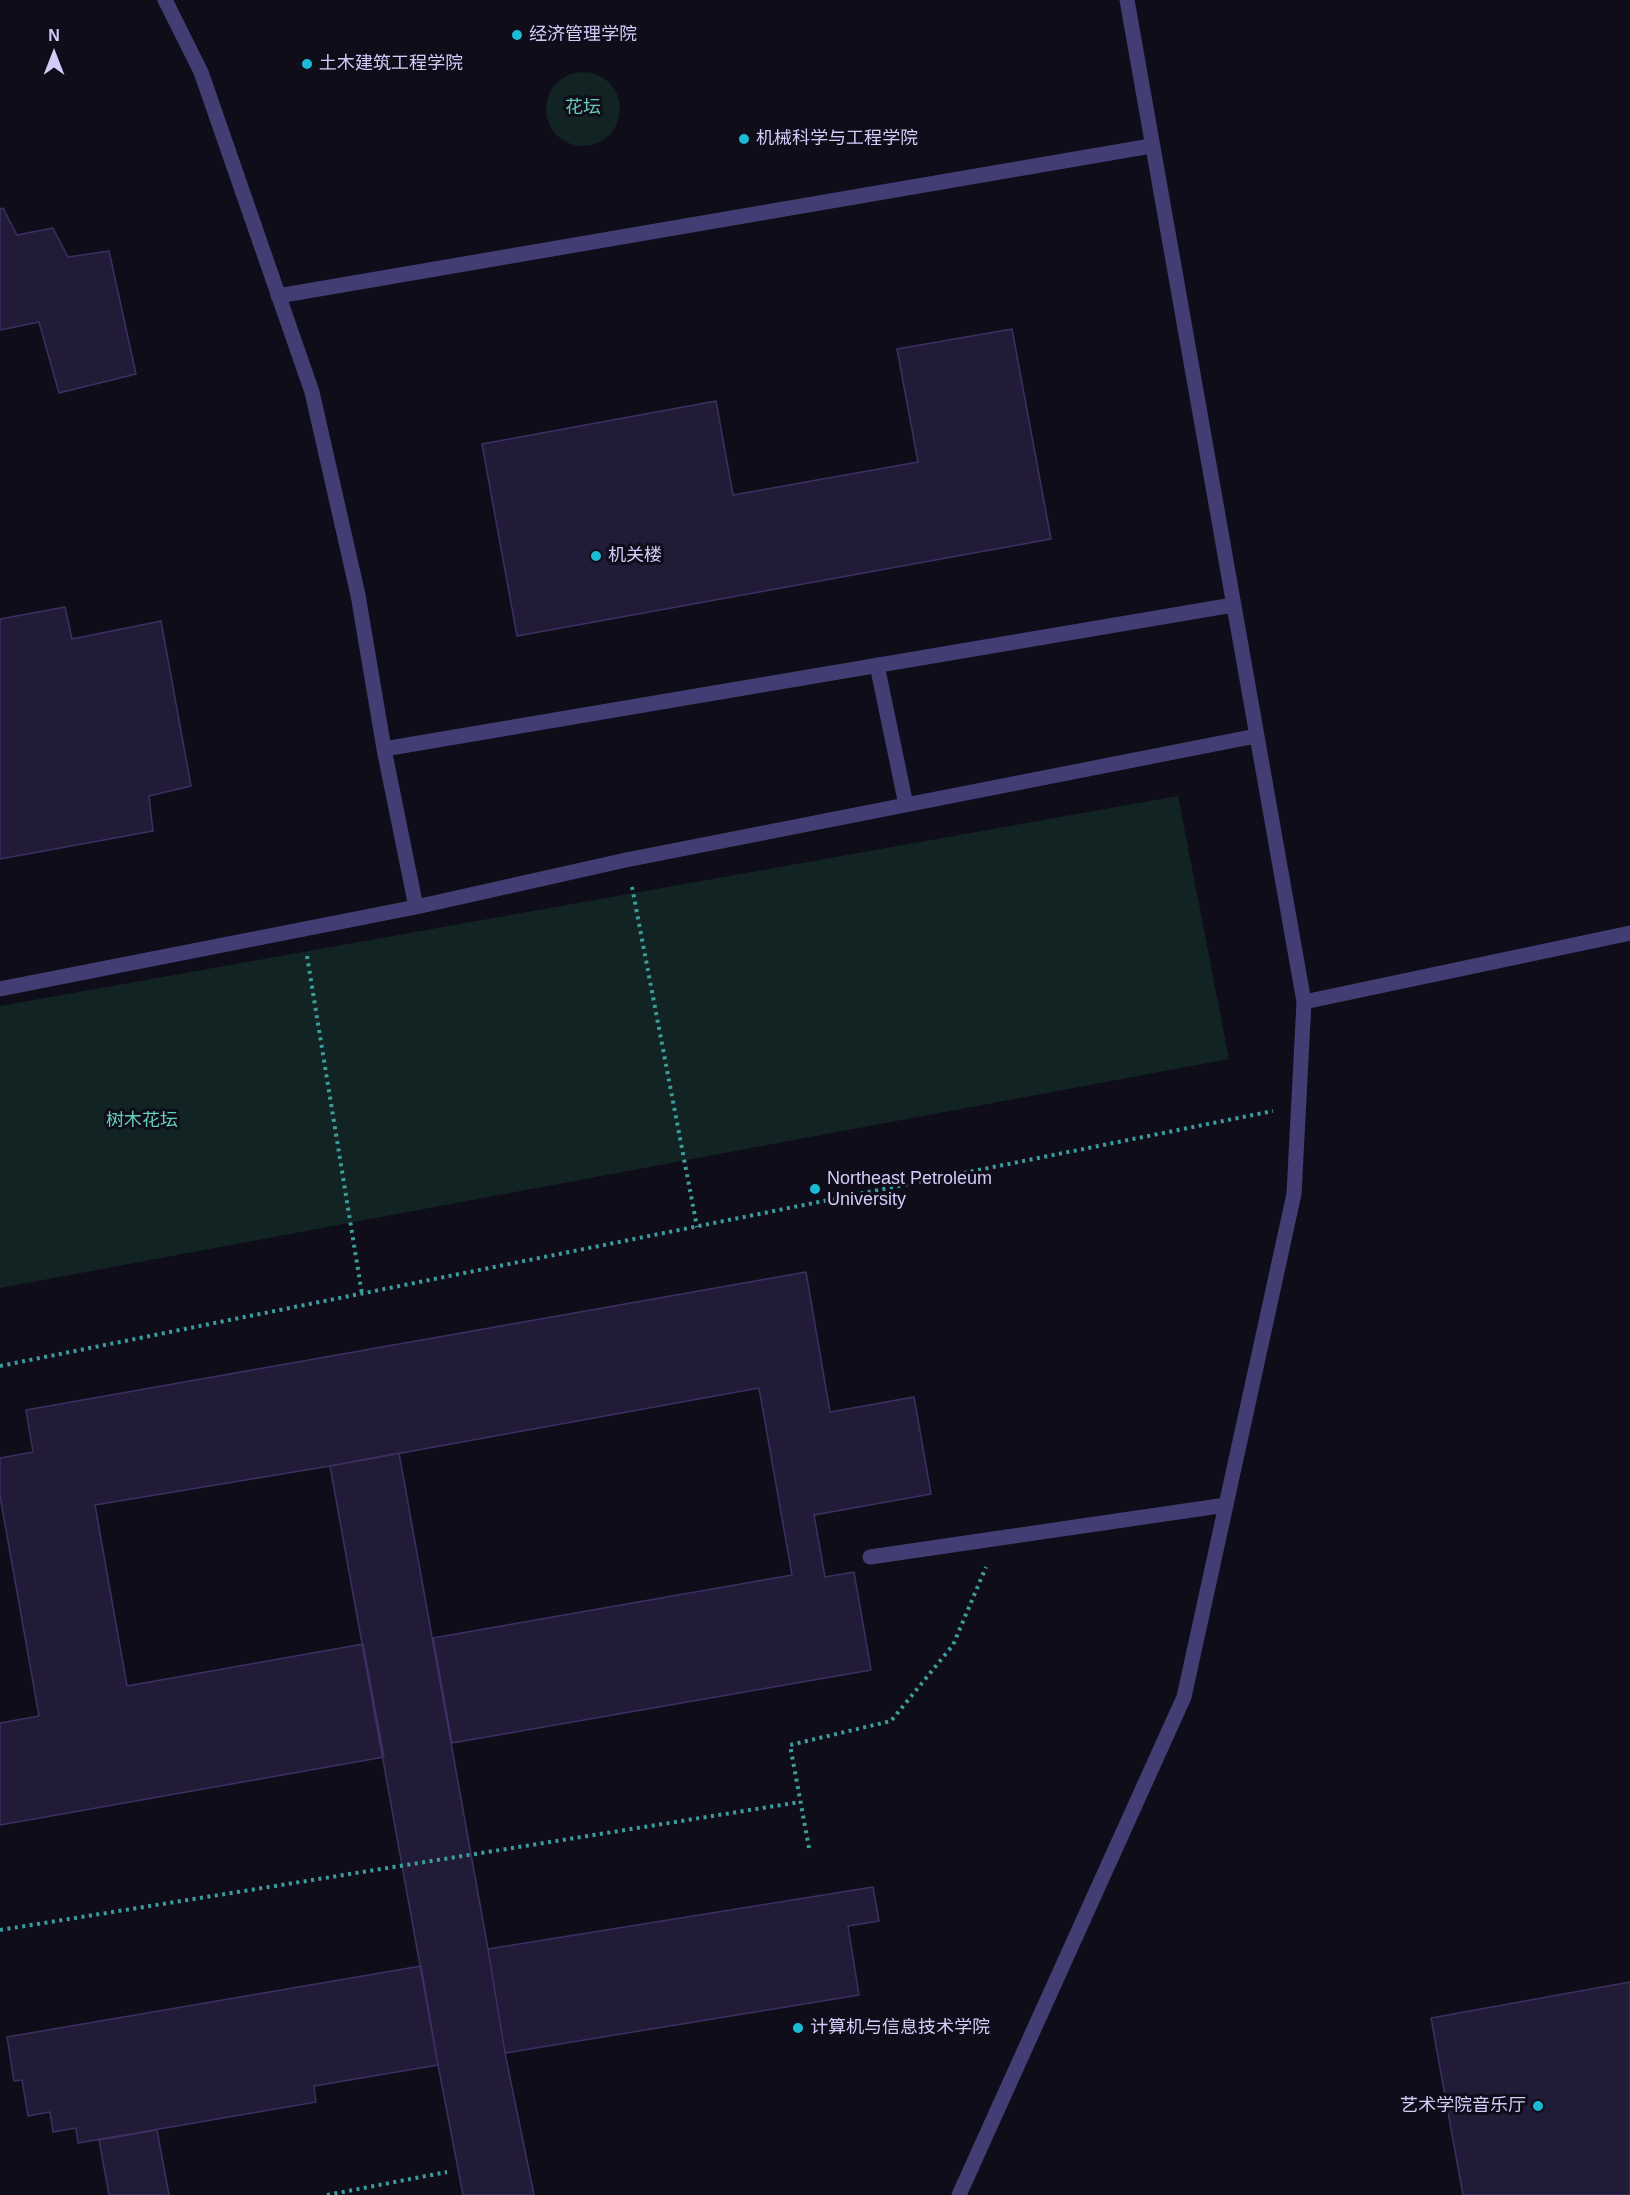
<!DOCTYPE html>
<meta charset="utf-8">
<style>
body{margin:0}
#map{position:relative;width:1630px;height:2195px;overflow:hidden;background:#100d1a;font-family:Helvetica,sans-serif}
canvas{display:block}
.north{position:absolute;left:24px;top:24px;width:60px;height:60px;-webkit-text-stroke:4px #100d1a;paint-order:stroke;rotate:0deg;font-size:16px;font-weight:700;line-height:24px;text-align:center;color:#d3ccf9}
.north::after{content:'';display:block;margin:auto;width:21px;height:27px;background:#d3ccf9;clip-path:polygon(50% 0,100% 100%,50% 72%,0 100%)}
</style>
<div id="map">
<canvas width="1630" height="2195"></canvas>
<div class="north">N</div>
</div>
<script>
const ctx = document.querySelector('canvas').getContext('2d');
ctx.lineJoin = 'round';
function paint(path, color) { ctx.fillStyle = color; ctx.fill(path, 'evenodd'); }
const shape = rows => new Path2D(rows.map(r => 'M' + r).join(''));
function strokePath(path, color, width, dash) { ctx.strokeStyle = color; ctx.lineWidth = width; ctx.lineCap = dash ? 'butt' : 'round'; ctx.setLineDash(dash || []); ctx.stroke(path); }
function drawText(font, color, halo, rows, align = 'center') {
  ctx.font = font + ' Helvetica,"Noto Sans SC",sans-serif'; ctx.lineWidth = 6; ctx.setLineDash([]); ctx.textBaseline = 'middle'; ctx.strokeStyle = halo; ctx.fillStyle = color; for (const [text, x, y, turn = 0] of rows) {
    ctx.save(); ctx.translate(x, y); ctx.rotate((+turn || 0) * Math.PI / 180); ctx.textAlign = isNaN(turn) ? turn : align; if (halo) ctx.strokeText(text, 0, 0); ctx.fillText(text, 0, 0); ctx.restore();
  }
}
paint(shape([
 '546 109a37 37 0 1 1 74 0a37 37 0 1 1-74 0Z',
 [1178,796,1229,1059,0,1288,0,1006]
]), '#112323');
const building = shape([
 [3,208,17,235,53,228,68,257,109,251,136,374,59,393,39,322,0,330,0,209,3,208],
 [1012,329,1051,539,517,636,482,444,716,401,733,495,918,462,897,349,1012,329],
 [65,607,72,639,161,621,191,786,149,796,153,831,0,859,0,619,65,607],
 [806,1272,830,1412,914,1397,931,1494,814,1515,825,1577,854,1572,871,1670,452,1743,433,1638,792,1575,759,1388,330,1466,95,1505,127,1686,363,1644,384,1757,0,1825,0,1723,39,1716,0,1496,0,1458,33,1452,26,1410,806,1272],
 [399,1453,488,1949,505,2053,534,2195,463,2195,438,2065,330,1466,399,1453],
 [873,1887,879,1921,848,1926,859,1995,505,2053,488,1949,873,1887],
 [421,1966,438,2065,314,2086,316,2102,78,2143,76,2128,53,2132,50,2112,28,2116,22,2080,14,2081,7,2037,421,1966],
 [1630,1982,1630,2195,1463,2195,1431,2018,1630,1982],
 [157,2130,169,2195,109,2195,99,2140,157,2130]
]);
paint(building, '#221b38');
strokePath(building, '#3c3062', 1.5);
strokePath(shape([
 [632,887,697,1227],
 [307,956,362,1294],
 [0,1366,1273,1111],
 [809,1848,790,1745,891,1721,953,1645,986,1567],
 [0,1930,800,1802],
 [327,2195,447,2172]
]), '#3b9e9d', 4, [3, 4.5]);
strokePath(shape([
 [870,1557,1226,1505]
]), '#423d73', 15);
strokePath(shape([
 [165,0,201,72,312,392,358,595,384,749,416,907,626,860,1256,736],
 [278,296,1151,146],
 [877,665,906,805],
 [384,749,1233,605],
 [0,989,416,907],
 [1304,1002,1630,933],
 [959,2195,1184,1697,1294,1194,1304,1002,1127,0]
]), '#423d73', 15);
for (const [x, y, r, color] of [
 [517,35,6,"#1bbbd6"],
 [307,64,6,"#1bbbd6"],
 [744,139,6,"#1bbbd6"],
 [596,556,6,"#1bbbd6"],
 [815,1189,6,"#1bbbd6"],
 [798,2028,6,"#1bbbd6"],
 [1538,2106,6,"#1bbbd6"]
]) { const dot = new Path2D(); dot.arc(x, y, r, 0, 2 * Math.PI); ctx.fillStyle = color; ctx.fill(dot); strokePath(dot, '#100d1a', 2); }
drawText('18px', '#d3ccf9', '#100d1a', [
 ["经济管理学院",529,35],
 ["土木建筑工程学院",319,64],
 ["机械科学与工程学院",756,139],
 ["机关楼",608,556],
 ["Northeast Petroleum",827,1179],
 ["University",827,1200],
 ["计算机与信息技术学院",810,2028],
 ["艺术学院音乐厅",1526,2106,"right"]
], 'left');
drawText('18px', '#63ceb8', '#100d1a', [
 ["花坛",583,108],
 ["树木花坛",142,1121]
]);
</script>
